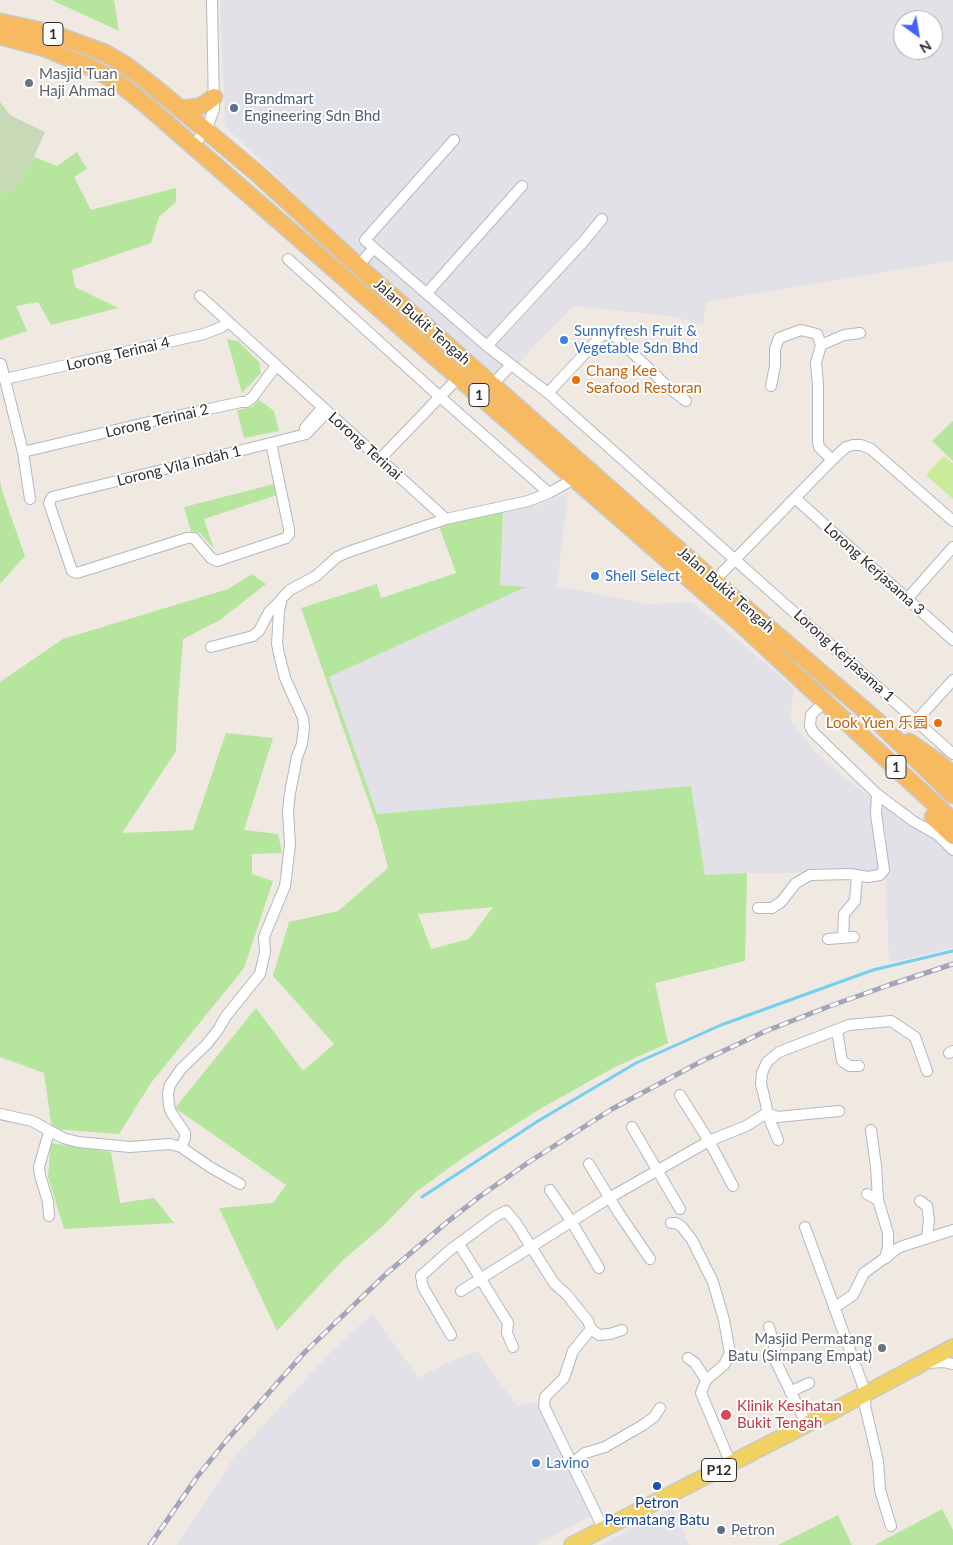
<!DOCTYPE html>
<meta charset="utf-8">
<style>
body{margin:0}
#map{position:relative;width:953px;height:1545px;overflow:hidden;background:#efe9e1;font-family:Lato,sans-serif}
canvas{display:block}
.north{position:absolute;left:893px;top:10px;width:50px;height:50px;box-sizing:border-box;background:#fff;border:1px solid #ababab;border-radius:50%;rotate:148deg;font-size:14px;font-weight:700;line-height:20px;text-align:center;color:#2e2e2e}
.north::after{content:'';display:block;margin:auto;width:18px;height:22px;background:#4264fb;clip-path:polygon(50% 0,100% 100%,50% 72%,0 100%)}
</style>
<div id="map">
<canvas width="953" height="1545"></canvas>
<div class="north">N</div>
</div>
<script>
const ctx = document.querySelector('canvas').getContext('2d');
ctx.lineJoin = 'round';
function paint(path, color) { ctx.fillStyle = color; ctx.fill(path, 'evenodd'); }
const shape = rows => new Path2D(rows.map(r => 'M' + r).join(''));
function strokePath(path, color, width, dash) { ctx.strokeStyle = color; ctx.lineWidth = width; ctx.lineCap = dash ? 'butt' : 'round'; ctx.setLineDash(dash || []); ctx.stroke(path); }
function drawText(font, color, halo, rows, align = 'center') {
  ctx.font = font + ' Lato,"Noto Sans SC",sans-serif'; ctx.lineWidth = 4; ctx.setLineDash([]); ctx.textBaseline = 'middle'; ctx.strokeStyle = halo; ctx.fillStyle = color; for (const [text, x, y, turn = 0] of rows) {
    ctx.save(); ctx.translate(x, y); ctx.rotate((+turn || 0) * Math.PI / 180); ctx.textAlign = isNaN(turn) ? turn : align; if (halo) ctx.strokeText(text, 0, 0); ctx.fillText(text, 0, 0); ctx.restore();
  }
}
paint(shape([
 [220,0,953,0,953,261,706,302,703,325,670,316,573,306,502,380,348,246,225,126],
 [903,20,933,20,933,50,903,50],
 [568,493,557,586,647,604,692,602,785,680,794,689,790,719,813,749,846,780,932,837,953,856,953,948,889,963,886,873,747,873,705,875,691,786,377,814,329,677,525,588,500,585,503,511,538,505],
 [373,1313,418,1378,455,1359,477,1351,517,1406,537,1402,591,1516,536,1545,177,1545,234,1457,330,1353],
 [673,1507,689,1545,600,1545]
]), '#e3e1e8');
paint(shape([
 [52,0,114,0,119,31,54,1],
 [77,152,87,169,74,177,91,210,176,188,176,202,159,217,151,243,72,270,75,287,118,308,51,325,38,302,16,306,27,331,0,340,0,194,13,190,34,157,57,166],
 [227,339,238,341,259,362,261,373,242,393],
 [259,400,274,411,279,431,244,438,237,410,252,407],
 [953,421,953,461,932,441],
 [0,480,2,491,25,556,0,584],
 [274,484,277,495,204,519,214,549,200,533,191,531,184,507],
 [503,511,500,585,526,587,329,677,377,814,691,786,705,875,747,873,745,961,655,983,668,1043,613,1068,540,1109,467,1155,417,1191,383,1226,344,1259,277,1331,219,1208,273,1203,286,1185,175,1108,256,1008,303,1071,334,1044,273,976,289,922,338,911,388,868,378,828,301,608,377,584,381,598,456,573,439,526],
 [493,907,469,939,431,949,418,914],
 [252,574,266,584,220,620,183,639,178,703,176,751,122,833,193,830,226,733,273,738,244,830,278,834,282,853,252,854,252,874,273,881,244,968,151,1083,119,1134,52,1129,44,1073,0,1057,0,682,63,639,228,589],
 [51,1143,111,1152,120,1203,154,1198,174,1223,64,1229,48,1177],
 [942,1509,953,1530,953,1545,875,1545],
 [838,1515,852,1545,778,1545]
]), '#b6e59e');
paint(shape([
 [0,102,10,115,45,132,34,157,13,190,0,194]
]), '#c8d9b8');
paint(shape([
 [944,456,953,463,953,499,926,475]
]), '#c9ec9a');
strokePath(shape([
 [422,1197,538,1121,636,1063,721,1025,873,970,953,951]
]), '#75cff0', 3);
const minor = shape([
 [193,145,206,131,214,109,212,0],
 [374,248,365,240,454,140],
 [288,259,439,396,549,493],
 [358,266,374,248,487,346,548,393,953,754],
 [427,293,522,186],
 [200,296,446,519],
 [821,345,844,335,860,333],
 [487,346,584,241,602,219],
 [1,364,23,452,30,499],
 [5,379,204,334,222,327,228,322],
 [492,385,511,365],
 [771,386,775,366,775,349,779,338,801,330,817,334,821,345,816,363,818,385,818,442,819,447,832,460],
 [548,393,603,334,616,337,668,387,686,401],
 [322,408,305,428,306,434,327,412],
 [271,443,289,529,289,534,286,538,217,561,211,558,194,538,187,538,77,573,72,571,49,503,52,497,271,443,306,434],
 [23,452,149,422,241,402,246,402,252,398,276,366],
 [380,459,459,377],
 [795,498,953,640],
 [714,581,832,460,846,447,853,445,861,445,871,449,953,521],
 [907,599,953,547],
 [211,647,253,636,259,631,269,612,281,600],
 [825,701,811,715,810,726,813,732,877,794,913,821,938,835,953,850],
 [916,721,953,680],
 [758,908,772,908,781,902,796,883,810,875,850,874,868,877,880,875,884,870,876,814,877,794],
 [843,938,844,914,855,901,857,875],
 [828,939,854,937],
 [837,1030,842,1061,850,1066,859,1066],
 [949,1053,953,1051],
 [680,1095,709,1141,733,1186],
 [767,1113,777,1117,839,1111],
 [0,1114,32,1121,63,1138,78,1142,130,1147,170,1144,181,1147,210,1167,240,1184],
 [632,1127,680,1209],
 [871,1130,876,1166,878,1200],
 [49,1132,39,1167,40,1175,48,1202,49,1216],
 [778,1140,767,1113,766,1104,761,1084,762,1073,767,1062,779,1052,849,1025,891,1021,915,1037,927,1071],
 [181,1147,185,1138,185,1133,171,1112,169,1106,168,1093,170,1085,181,1069,206,1045,218,1030,226,1016,260,974,265,952,264,937,285,886,290,845,288,811,290,793,297,757,302,744,304,727,303,718,285,678,279,654,277,644,279,611,282,598,290,590,316,576,337,557,348,552,446,519,528,501,549,493,574,479],
 [589,1164,618,1212,650,1259],
 [550,1190,571,1221,599,1268],
 [920,1201,927,1206,929,1220,927,1238],
 [671,1223,676,1223,682,1227,692,1240,713,1282,724,1320,730,1353,724,1365,706,1380],
 [805,1227,866,1394,865,1406,878,1461,880,1490,891,1526],
 [459,1244,508,1323,507,1333,513,1347],
 [886,1258,896,1249,903,1246,953,1230],
 [461,1291,609,1198,709,1141,746,1126,767,1113],
 [834,1308,853,1295,864,1273,885,1258,888,1248,888,1233,878,1200,867,1194],
 [769,1327,775,1349,776,1362,807,1425],
 [591,1329,573,1351,564,1378,545,1397,544,1406,603,1528],
 [451,1335,423,1287,421,1276,450,1250,496,1216,506,1211,516,1223,554,1283,567,1295,588,1321,591,1329,599,1335,610,1334,622,1330],
 [688,1358,695,1363,706,1380,701,1393,731,1464],
 [927,1363,944,1362,953,1364],
 [790,1392,809,1383],
 [572,1463,585,1453,605,1447,643,1425,654,1417,660,1408]
]);
const primary = shape([
 [572,1545,831,1412,953,1347]
]);
const trunk = shape([
 [0,22,51,33,105,53,127,66,153,86,258,174,358,266,714,581,876,720,953,795],
 [0,36,45,48,92,68,119,83,145,104,740,623,953,821],
 [180,109,198,107,205,104,214,97],
 [909,742,938,762,953,775],
 [933,817,953,836]
]);
strokePath(minor, '#b4b7c1', 12);
strokePath(primary, '#c9c9c9', 18);
strokePath(trunk, '#c9c9c9', 19);
strokePath(minor, '#fff', 10);
strokePath(primary, '#f2d163', 15);
strokePath(trunk, '#f8ba60', 16);
const rail = shape([
 [150,1545,197,1477,226,1441,304,1353,386,1274,446,1223,479,1197,529,1162,612,1109,702,1061,766,1031,830,1006,889,985,953,964]
]);
strokePath(rail, '#a3a6b8', 5);
strokePath(rail, '#fff', 3, [9]);
for (const [x, y, r, color] of [
 [29,83,5,"#6b7280"],
 [234,108,5,"#5c6f8a"],
 [564,340,5,"#3f7fe0"],
 [576,380,5,"#e8710a"],
 [595,576,5,"#3f7fe0"],
 [938,723,5,"#e8710a"],
 [882,1348,5,"#6b7280"],
 [726,1415,6,"#e0444e"],
 [536,1463,5,"#3f7fe0"],
 [657,1486,5,"#1a4fb4"],
 [721,1530,5,"#5c6f8a"]
]) { const dot = new Path2D(); dot.arc(x, y, r, 0, 2 * Math.PI); ctx.fillStyle = color; ctx.fill(dot); strokePath(dot, '#fff', 2); }
for (const [x, y, w] of [
 [53,34,20],
 [479,395,20],
 [896,767,20],
 [719,1470,35]
]) { const box = new Path2D(); box.roundRect(x - w / 2, y - 11.5, w, 23, 4); ctx.fillStyle = '#fff'; ctx.fill(box); strokePath(box, '#2e2e2e', 1); }
drawText('bold 14px', '#2e2e2e', null, [
 ["1",53,34],
 ["1",479,395],
 ["1",896,767],
 ["P12",719,1470]
]);
drawText('15px', '#5b616d', '#fff', [
 ["Masjid Tuan",39,74],
 ["Haji Ahmad",39,91],
 ["Masjid Permatang",872,1339,"right"],
 ["Batu (Simpang Empat)",872,1356,"right"]
], 'left');
drawText('15px', '#4e5e75', '#fff', [
 ["Brandmart",244,99],
 ["Engineering Sdn Bhd",244,116],
 ["Petron",731,1530]
], 'left');
drawText('15px', '#2e2e2e', '#fff', [
 ["Jalan Bukit Tengah",422,322,41],
 ["Lorong Terinai 4",118,354,-13],
 ["Lorong Terinai 2",157,421,-13],
 ["Lorong Terinai",365,446,42],
 ["Lorong Vila Indah 1",179,466,-14],
 ["Lorong Kerjasama 3",874,569,42],
 ["Jalan Bukit Tengah",726,590,41],
 ["Lorong Kerjasama 1",844,656,42]
]);
drawText('15px', '#366cbe', '#fff', [
 ["Sunnyfresh Fruit &",574,331],
 ["Vegetable Sdn Bhd",574,348],
 ["Shell Select",605,576],
 ["Lavino",546,1463]
], 'left');
drawText('15px', '#c56008', '#fff', [
 ["Chang Kee",586,371],
 ["Seafood Restoran",586,388],
 ["Look Yuen 乐园",928,723,"right"]
], 'left');
drawText('15px', '#be3a42', '#fff', [
 ["Klinik Kesihatan",737,1406],
 ["Bukit Tengah",737,1423]
], 'left');
drawText('15px', '#164399', '#fff', [
 ["Petron",657,1503],
 ["Permatang Batu",657,1520]
]);
</script>
